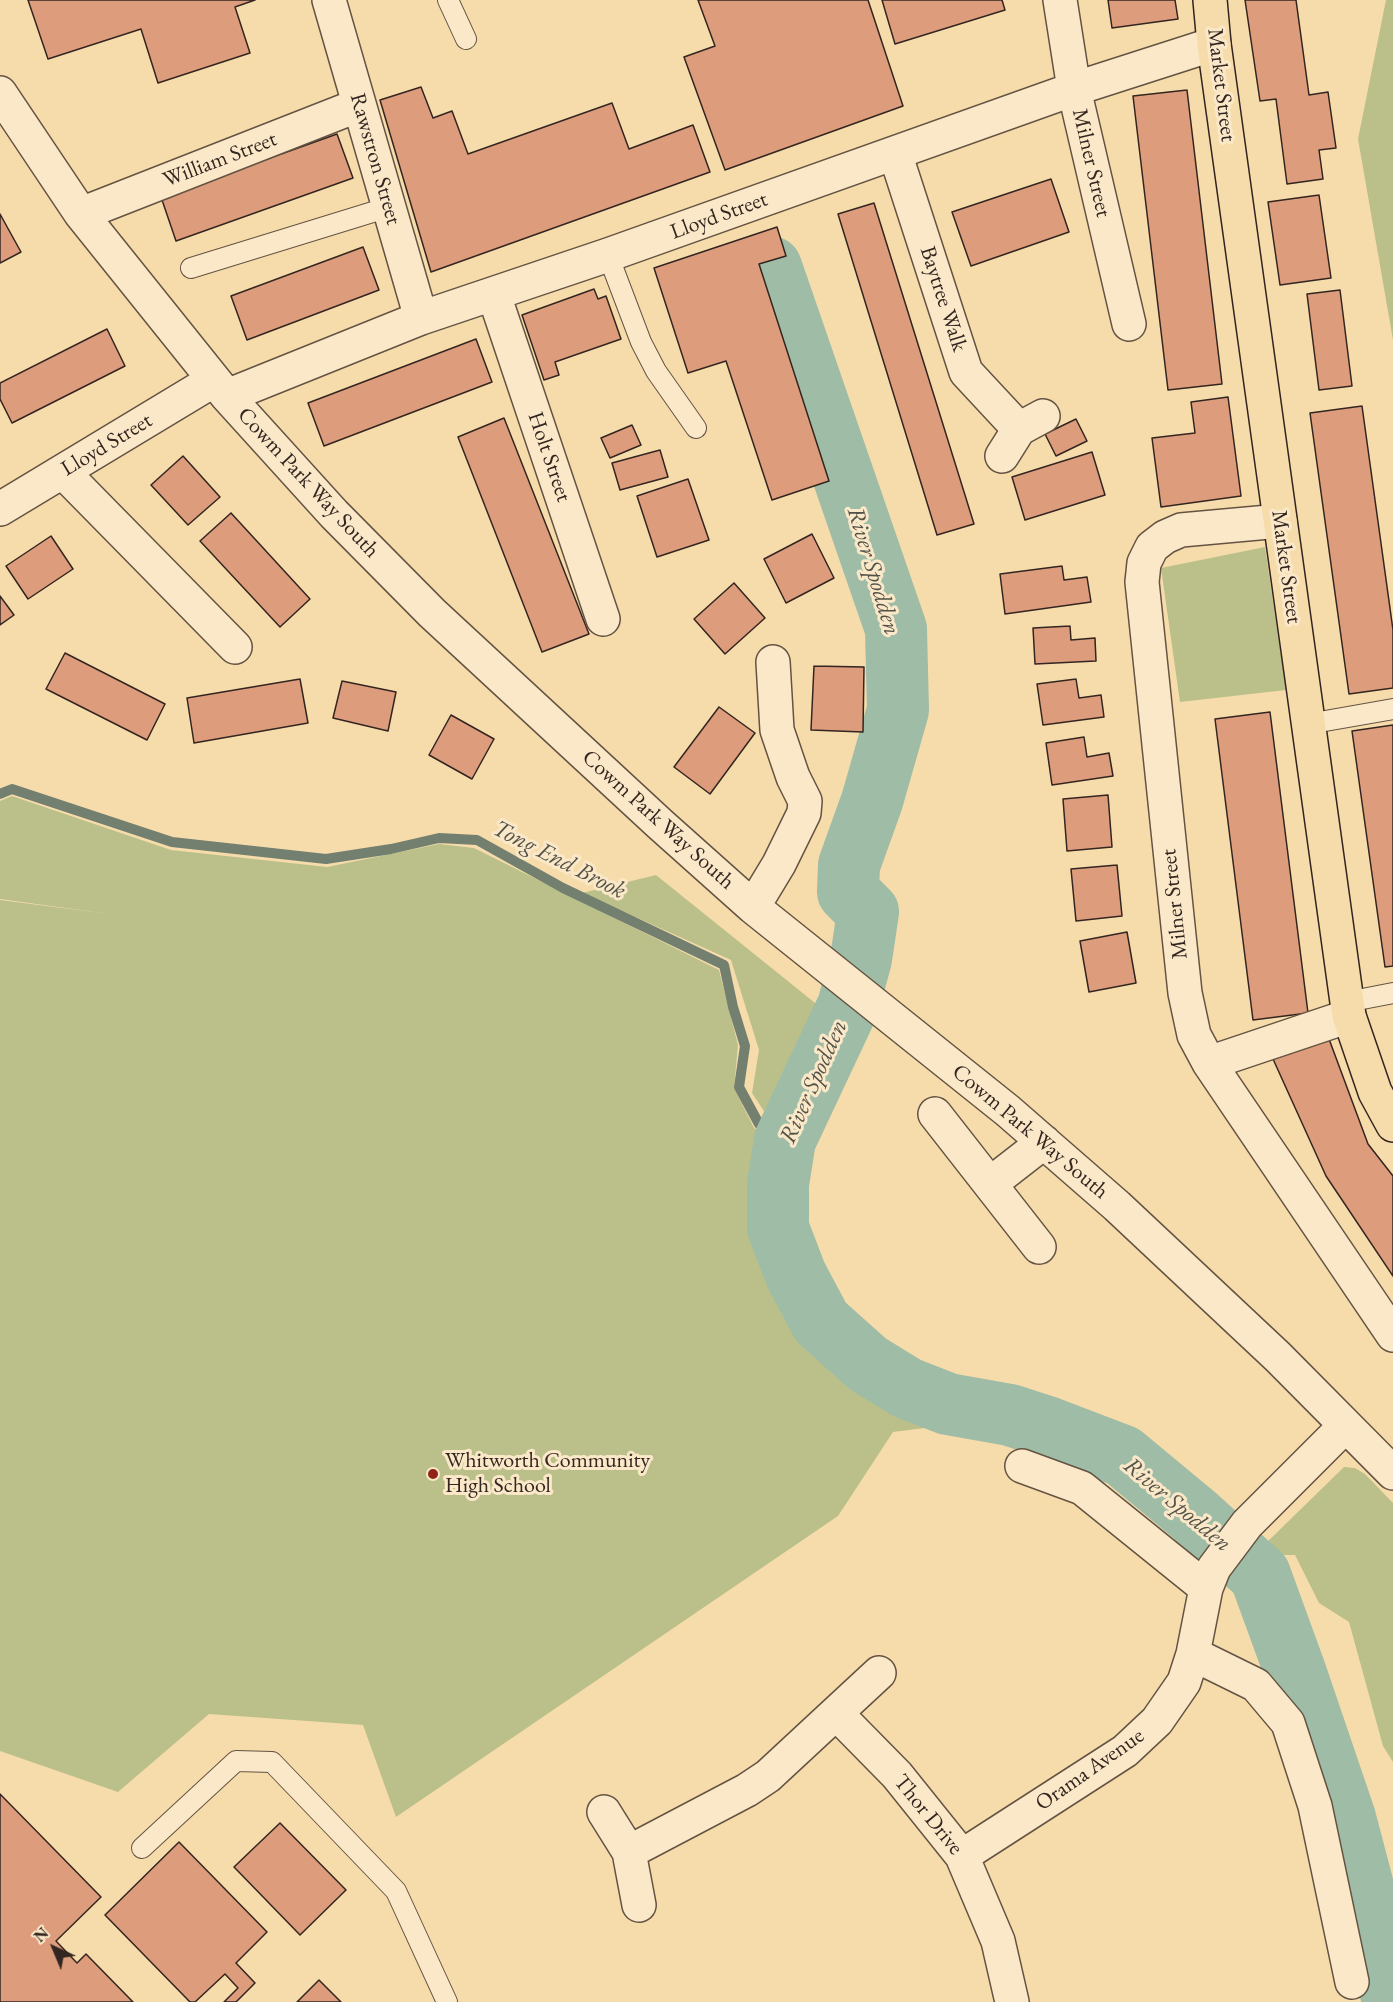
<!DOCTYPE html>
<style>
body{margin:0}
#map{position:relative;width:1393px;height:2002px;overflow:hidden;background:#f7dcab;font-family:"EB Garamond",serif}
canvas{display:block}
.north{position:absolute;left:24px;top:1918px;width:60px;height:60px;-webkit-text-stroke:4px #fae8c8;paint-order:stroke;rotate:316deg;font-size:16px;font-weight:700;line-height:24px;text-align:center;color:#332520}
.north::after{content:'';display:block;margin:auto;width:21px;height:27px;background:#332520;clip-path:polygon(50% 0,100% 100%,50% 72%,0 100%)}
</style>
<div id="map">
<canvas width="1393" height="2002"></canvas>
<div class="north">N</div>
</div>
<script>
const ctx = document.querySelector('canvas').getContext('2d');
ctx.lineJoin = 'round';
function paint(path, color) { ctx.fillStyle = color; ctx.fill(path, 'evenodd'); }
const shape = rows => new Path2D(rows.map(r => 'M' + r).join(''));
function strokePath(path, color, width, dash) { ctx.strokeStyle = color; ctx.lineWidth = width; ctx.lineCap = dash ? 'butt' : 'round'; ctx.setLineDash(dash || []); ctx.stroke(path); }
function drawText(font, color, halo, rows, align = 'center') {
  ctx.font = font + ' "EB Garamond",serif'; ctx.lineWidth = 6; ctx.setLineDash([]); ctx.textBaseline = 'middle'; ctx.strokeStyle = halo; ctx.fillStyle = color; for (const [text, x, y, turn = 0] of rows) {
    ctx.save(); ctx.translate(x, y); ctx.rotate((+turn || 0) * Math.PI / 180); ctx.textAlign = isNaN(turn) ? turn : align; if (halo) ctx.strokeText(text, 0, 0); ctx.fillText(text, 0, 0); ctx.restore();
  }
}
paint(shape([
 [1386,0,1393,0,1393,340,1358,139],
 [1265,547,1286,690,1180,702,1161,568],
 [12,796,171,850,327,867,439,844,474,848,719,970,738,1045,734,1088,754,1128,773,1140,767,1222,773,1245,808,1327,846,1367,909,1405,949,1425,893,1432,838,1516,396,1817,363,1725,209,1714,118,1792,0,1751,0,900,109,914,0,899,0,801],
 [656,875,830,1015,785,1114,773,1125,752,1093,759,1050,731,960,582,893],
 [1344,1467,1355,1468,1365,1474,1393,1503,1393,1762,1383,1746,1349,1622,1319,1603,1295,1555,1269,1555,1262,1547]
]), '#bbc08a');
strokePath(shape([
 [0,794,12,789,172,842,326,859,391,849,439,838,477,840,563,888,724,965,733,1007,745,1046,739,1087,759,1124,785,1140]
]), '#738070', 10);
strokePath(shape([
 [771,267,896,629,898,710,872,801,849,865,848,892,868,912,861,959,848,1006,785,1140,778,1184,778,1228,796,1275,821,1322,868,1364,907,1388,948,1404,1010,1415,1047,1427,1123,1456,1194,1515,1260,1575,1295,1671,1345,1818,1393,2001]
]), '#9ebca6', 62);
const building = shape([
 [28,0,255,0,235,7,250,53,158,83,141,29,48,59,28,0],
 [698,0,868,0,903,106,725,170,684,57,715,46,698,0],
 [882,0,1002,0,1005,10,895,44,882,0],
 [1108,0,1175,0,1178,19,1112,28,1108,0],
 [1245,0,1296,0,1309,95,1328,92,1336,148,1319,150,1323,179,1287,184,1276,99,1260,101,1245,0],
 [421,87,433,118,452,111,468,154,612,103,629,149,693,125,710,172,431,272,380,100,421,87],
 [1187,90,1222,384,1168,390,1133,96,1187,90],
 [337,134,353,178,176,241,161,197,337,134],
 [1051,179,1069,232,971,266,952,212,1051,179],
 [1319,195,1331,278,1280,285,1268,202,1319,195],
 [874,203,974,524,937,535,838,214,874,203],
 [0,214,21,252,0,263,0,214],
 [777,227,786,256,759,264,829,481,772,500,726,361,688,373,654,268,777,227],
 [363,247,379,290,247,340,231,296,363,247],
 [594,289,598,299,606,296,621,339,555,362,559,375,544,380,522,315,594,289],
 [1340,290,1352,386,1319,390,1307,294,1340,290],
 [107,329,125,366,12,423,0,399,0,383,107,329],
 [476,339,492,382,324,446,308,403,476,339],
 [1228,397,1241,496,1161,507,1152,438,1195,433,1191,402,1228,397],
 [1362,406,1393,630,1393,688,1349,694,1310,413,1362,406],
 [504,418,589,634,542,652,458,437,504,418],
 [1076,419,1087,441,1056,456,1045,434,1076,419],
 [632,425,641,445,610,458,601,438,632,425],
 [660,450,668,477,620,490,612,463,660,450],
 [1092,452,1105,495,1025,520,1012,477,1092,452],
 [183,456,220,497,188,525,151,485,183,456],
 [688,479,709,540,657,557,637,496,688,479],
 [231,513,310,599,280,627,200,541,231,513],
 [812,534,834,578,786,603,764,559,812,534],
 [51,536,73,569,28,599,6,566,51,536],
 [1062,566,1064,580,1087,577,1091,602,1005,614,1000,574,1062,566],
 [734,583,765,618,725,654,694,619,734,583],
 [0,596,14,615,0,625,0,596],
 [1070,626,1071,640,1095,638,1096,661,1035,664,1033,628,1070,626],
 [65,653,165,704,147,740,46,689,65,653],
 [814,666,864,667,863,732,811,730,814,666],
 [300,679,308,723,194,743,187,698,300,679],
 [1076,679,1079,698,1101,695,1104,717,1043,725,1037,684,1076,679],
 [342,681,396,692,388,731,333,718,342,681],
 [719,707,755,733,710,794,674,767,719,707],
 [1270,712,1308,1013,1253,1020,1215,719,1270,712],
 [451,715,494,739,472,779,429,755,451,715],
 [1393,725,1393,966,1385,967,1352,731,1393,725],
 [1084,737,1087,757,1109,753,1113,776,1052,785,1046,743,1084,737],
 [1108,795,1112,847,1067,851,1063,799,1108,795],
 [1117,865,1122,916,1076,921,1071,869,1117,865],
 [1127,932,1136,983,1089,992,1080,941,1127,932],
 [1329,1039,1368,1144,1393,1176,1393,1276,1326,1176,1273,1059,1329,1039],
 [0,1794,101,1897,56,1941,77,1963,86,1954,133,2002,0,2002,0,1794],
 [280,1823,346,1890,300,1935,234,1867,280,1823],
 [179,1842,267,1932,236,1963,255,1983,236,2002,224,2002,238,1988,225,1974,195,2002,190,2002,105,1915,179,1842],
 [319,1980,341,2002,297,2002,319,1980]
]);
paint(building, '#dd9d7c');
strokePath(building, '#332520', 1.5);
const service = shape([
 [448,0,466,39],
 [608,255,641,342,656,371,696,428],
 [191,268,389,207],
 [1308,724,1393,709],
 [1347,1002,1393,993],
 [142,1848,236,1761,272,1762,396,1891,447,2002]
]);
const minor = shape([
 [329,0,421,318],
 [1060,0,1074,89,1129,324],
 [0,93,81,214,227,396,334,514,432,613,660,824,753,907,1008,1111,1117,1206,1278,1357,1393,1473],
 [895,153,966,372,1019,429],
 [81,214,359,105],
 [494,295,603,619],
 [227,396,421,318,608,255,1074,89,1214,44],
 [1002,456,1019,429,1043,416],
 [63,472,235,647],
 [0,509,214,380],
 [1280,521,1181,530,1165,537,1152,547,1144,563,1142,582,1185,993,1194,1035,1209,1063,1393,1335],
 [753,907,779,864,804,813,805,801,793,777,777,730,773,662],
 [1209,1063,1349,1016],
 [935,1114,1039,1247],
 [990,1184,1044,1142],
 [1022,1466,1082,1488,1206,1588],
 [1193,1654,1256,1685,1288,1723,1315,1806,1352,1982],
 [836,1713,897,1775,962,1856,998,1941,1012,2002],
 [604,1812,629,1852,639,1905],
 [629,1852,747,1790,768,1776,879,1673],
 [962,1856,1125,1751,1157,1721,1184,1682,1193,1654,1206,1588,1214,1568,1247,1524,1345,1426]
]);
const primary = shape([
 [1210,0,1214,44,1347,1002,1349,1016,1375,1092,1393,1125]
]);
strokePath(service, '#645343', 22);
strokePath(minor, '#645343', 36);
strokePath(primary, '#332520', 36);
strokePath(service, '#fae8c8', 20);
strokePath(minor, '#fae8c8', 33);
strokePath(primary, '#f7dcab', 33);
for (const [x, y, r, color] of [
 [433,1474,6,"#8f2418"]
]) { const dot = new Path2D(); dot.arc(x, y, r, 0, 2 * Math.PI); ctx.fillStyle = color; ctx.fill(dot); strokePath(dot, '#fae8c8', 2); }
drawText('22px', '#332520', '#fae8c8', [
 ["Market Street",1221,85,83],
 ["Rawstron Street",375,159,74],
 ["William Street",220,160,-21],
 ["Milner Street",1091,163,77],
 ["Lloyd Street",719,216,-20],
 ["Baytree Walk",943,299,72],
 ["Lloyd Street",107,445,-31],
 ["Holt Street",549,457,71],
 ["Cowm Park Way South",308,483,47],
 ["Market Street",1286,567,82],
 ["Cowm Park Way South",658,820,42],
 ["Milner Street",1175,904,-96],
 ["Cowm Park Way South",1030,1132,40],
 ["Orama Avenue",1090,1770,-35],
 ["Thor Drive",928,1815,51]
]);
drawText('22px', '#332520', '#fae8c8', [
 ["Whitworth Community",445,1461],
 ["High School",445,1486]
], 'left');
drawText('italic 24px', '#535248', '#fae8c8', [
 ["River Spodden",873,571,73],
 ["Tong End Brook",559,860,27],
 ["River Spodden",814,1082,-66],
 ["River Spodden",1177,1505,40]
]);
</script>
